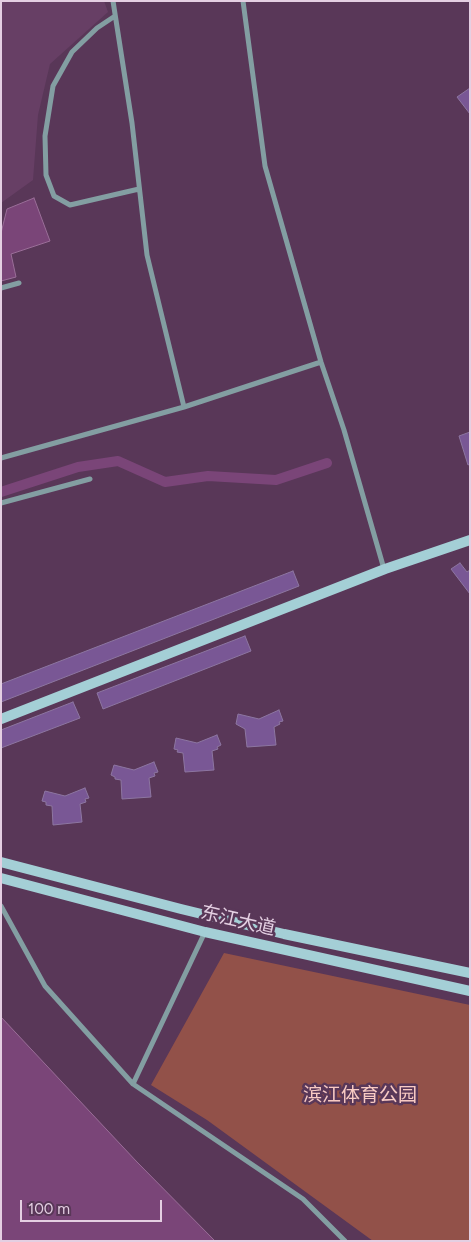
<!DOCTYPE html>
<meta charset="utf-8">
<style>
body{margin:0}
#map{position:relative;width:471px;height:1242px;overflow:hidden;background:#593758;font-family:Figtree,sans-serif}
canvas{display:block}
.frame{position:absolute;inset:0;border:2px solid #e4cfe2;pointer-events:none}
.scale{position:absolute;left:20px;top:1200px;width:142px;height:22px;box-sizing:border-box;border:2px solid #e4cfe2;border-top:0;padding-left:6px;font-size:15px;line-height:18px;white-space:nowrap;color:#e4cfe2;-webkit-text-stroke:4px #593758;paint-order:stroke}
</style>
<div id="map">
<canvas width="471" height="1242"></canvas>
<div class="frame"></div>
<div class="scale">100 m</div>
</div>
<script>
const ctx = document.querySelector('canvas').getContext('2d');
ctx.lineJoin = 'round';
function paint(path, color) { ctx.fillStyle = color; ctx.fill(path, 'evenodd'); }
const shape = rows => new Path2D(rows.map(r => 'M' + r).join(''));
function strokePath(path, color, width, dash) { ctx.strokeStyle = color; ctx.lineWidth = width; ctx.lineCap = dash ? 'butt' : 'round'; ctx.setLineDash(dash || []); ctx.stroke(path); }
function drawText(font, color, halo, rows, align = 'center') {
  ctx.font = font + ' Figtree,"Noto Sans SC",sans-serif'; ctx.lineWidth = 5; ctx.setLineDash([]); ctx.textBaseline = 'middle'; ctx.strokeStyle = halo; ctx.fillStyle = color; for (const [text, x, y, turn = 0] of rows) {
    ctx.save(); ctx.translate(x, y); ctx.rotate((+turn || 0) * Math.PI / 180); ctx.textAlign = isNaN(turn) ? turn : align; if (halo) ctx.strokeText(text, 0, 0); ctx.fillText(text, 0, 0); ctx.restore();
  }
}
paint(shape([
 [3,1,104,1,108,12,50,64,38,115,33,180,1,203,1,2]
]), '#673f65');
paint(shape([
 [224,953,470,1005,470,1241,373,1241,207,1120,151,1085]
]), '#925149');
const water = shape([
 [34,198,50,241,11,254,16,277,1,281,1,233,7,209,34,198],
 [1,1017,137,1162,215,1241,1,1241,1,1017]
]);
paint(water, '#7a4578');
strokePath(water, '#9a6e98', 1);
strokePath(shape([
 [1,492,78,467,118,461,165,482,208,476,276,480,327,463]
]), '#7a4578', 10);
const building = shape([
 [470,88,470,114,457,97,470,88],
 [470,432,470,464,468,465,459,436,470,432],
 [460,563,467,572,470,570,470,594,451,569,460,563],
 [293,571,299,586,1,702,1,684,293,571],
 [245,636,251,651,103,709,97,693,245,636],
 [73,702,80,718,1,748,1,730,73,702],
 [279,710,283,721,279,722,280,724,274,727,276,745,247,747,245,729,236,724,238,714,259,719,279,710],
 [217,735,221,745,217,747,218,749,212,751,214,770,185,772,183,753,177,752,178,750,174,749,176,738,197,743,217,735],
 [154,762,158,772,154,773,155,776,149,778,151,797,122,799,121,780,115,779,115,777,111,775,114,765,134,770,154,762],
 [85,788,89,798,85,799,86,802,80,804,82,822,53,825,52,806,46,805,46,802,42,801,45,791,65,796,85,788]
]);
paint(building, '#795795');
strokePath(building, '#8d76a1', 1);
strokePath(shape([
 [113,1,132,123,147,255,184,407],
 [243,1,265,166,321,362,344,430,384,569],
 [115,16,97,28,72,52,53,86,45,136,46,175,54,196,70,205,139,189],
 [1,288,19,283],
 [1,458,184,407,321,362],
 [1,503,90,479],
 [1,906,45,986,133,1084,303,1199,345,1241],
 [133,1084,205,932]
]), '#839ea2', 5);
strokePath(shape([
 [1,719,385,569,470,540],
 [1,862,181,909,284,934,470,973],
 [1,878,205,932,470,991]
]), '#a4cfd6', 10);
drawText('19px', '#e4cfe2', '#593758', [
 ["东江大道",238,921,13]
]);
drawText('19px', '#f8cac3', '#593758', [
 ["滨江体育公园",360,1095]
]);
</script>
